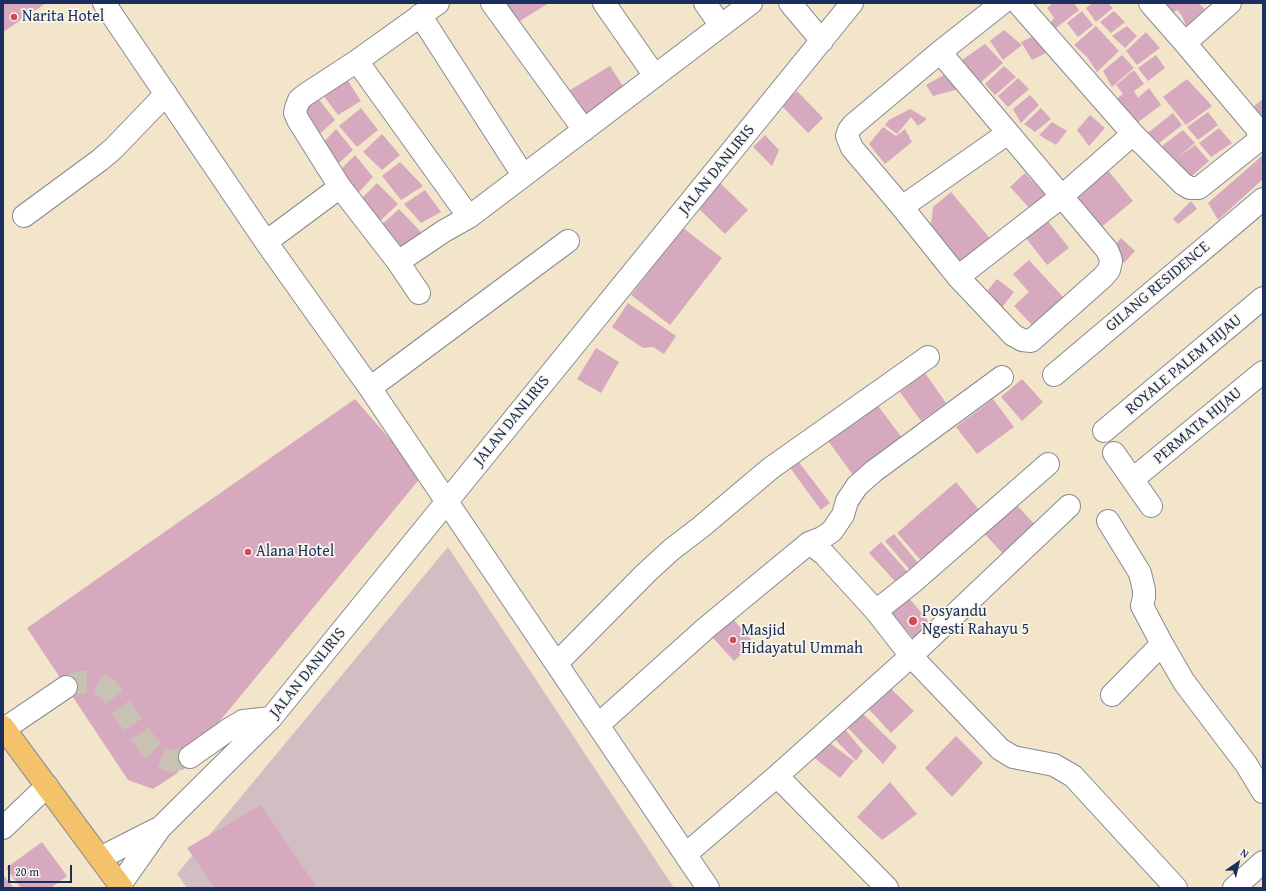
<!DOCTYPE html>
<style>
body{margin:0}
#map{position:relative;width:1266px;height:891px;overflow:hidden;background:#f3e5ca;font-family:"Gentium Book Plus",serif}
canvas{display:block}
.frame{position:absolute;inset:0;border:4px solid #1b2f5e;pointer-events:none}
.north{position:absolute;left:1218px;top:843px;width:40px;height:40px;-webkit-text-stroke:3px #fbf7ec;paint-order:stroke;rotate:34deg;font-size:11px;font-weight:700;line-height:16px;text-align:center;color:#1b2f5e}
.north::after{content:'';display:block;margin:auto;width:14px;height:18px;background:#1b2f5e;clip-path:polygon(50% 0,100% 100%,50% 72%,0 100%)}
.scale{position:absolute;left:8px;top:865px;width:64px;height:18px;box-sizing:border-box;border:2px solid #1b2f5e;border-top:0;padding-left:5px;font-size:12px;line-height:14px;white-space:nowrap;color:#1b2f5e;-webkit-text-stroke:3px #fbf7ec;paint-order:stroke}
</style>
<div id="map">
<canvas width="1266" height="891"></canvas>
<div class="frame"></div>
<div class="north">N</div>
<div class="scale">20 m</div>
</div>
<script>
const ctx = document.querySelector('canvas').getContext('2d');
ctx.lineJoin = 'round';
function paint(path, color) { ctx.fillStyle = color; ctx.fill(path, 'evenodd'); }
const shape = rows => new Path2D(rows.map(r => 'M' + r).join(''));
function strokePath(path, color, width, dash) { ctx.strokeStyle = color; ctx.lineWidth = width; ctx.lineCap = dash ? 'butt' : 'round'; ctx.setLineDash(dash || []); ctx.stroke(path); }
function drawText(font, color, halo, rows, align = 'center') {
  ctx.font = font + ' "Gentium Book Plus",serif'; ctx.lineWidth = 3.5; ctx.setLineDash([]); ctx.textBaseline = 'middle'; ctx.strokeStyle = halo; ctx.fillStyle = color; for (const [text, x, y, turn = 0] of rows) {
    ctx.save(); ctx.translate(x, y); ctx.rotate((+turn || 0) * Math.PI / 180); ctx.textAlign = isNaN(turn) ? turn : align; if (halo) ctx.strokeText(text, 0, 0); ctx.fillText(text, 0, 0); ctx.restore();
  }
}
paint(shape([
 [448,547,674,888,187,888,177,874]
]), '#d2bec2');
paint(shape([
 [3,3,46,3,3,32],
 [502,3,549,3,515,24],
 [1053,3,1074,3,1079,10,1051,32,1048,26,1054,18,1047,8],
 [1093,3,1108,3,1113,8,1096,22,1086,8],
 [1164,3,1186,3,1188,4,1190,3,1198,3,1206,10,1188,30,1182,16,1177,10,1166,19],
 [1082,11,1093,25,1078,37,1067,23],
 [1114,11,1125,22,1111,33,1100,22],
 [1096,26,1119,51,1097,72,1087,57,1074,45],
 [1127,26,1137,36,1125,48,1112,36],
 [1004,30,1022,45,1003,60,990,41],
 [1146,32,1160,48,1137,65,1126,51],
 [1034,36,1048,52,1032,60,1021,42],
 [985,44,1003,63,974,88,962,60],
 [1122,55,1134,68,1112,87,1103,71],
 [1156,55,1165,68,1148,81,1138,68],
 [610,66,626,91,582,118,565,93],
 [1004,66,1016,77,995,95,985,84],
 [1134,70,1144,84,1134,91,1138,98,1149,88,1161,105,1137,123,1116,99,1123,94,1116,85],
 [944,75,959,89,933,96,926,85],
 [346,78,361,101,338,115,323,95],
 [1018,78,1029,89,1008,107,998,96],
 [1187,79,1212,106,1186,125,1163,97],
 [797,91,823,118,808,133,781,105],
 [1030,95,1039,105,1021,123,1013,109],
 [317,97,335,120,315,138,297,110],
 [1263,99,1263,124,1250,109],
 [361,108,378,130,357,147,339,126],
 [1041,108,1051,119,1035,132,1024,124],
 [910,109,927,119,918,126,911,117,897,134,885,125,889,120],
 [1208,112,1218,125,1198,140,1187,127],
 [1173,113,1182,125,1153,148,1145,135],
 [1090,115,1105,128,1089,146,1077,130],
 [1052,122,1067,131,1056,145,1039,135],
 [883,127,896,136,905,129,912,142,885,164,869,144],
 [1219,128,1232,143,1211,157,1199,143],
 [336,129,353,150,337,165,321,145],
 [1183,130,1195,143,1177,158,1195,145,1209,161,1186,181,1158,149],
 [382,134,400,155,382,170,363,152],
 [765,135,779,150,772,166,753,147],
 [355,155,373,177,358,193,340,170],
 [1263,155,1263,179,1218,220,1208,203],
 [400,162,423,186,401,200,382,176],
 [1106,168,1133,201,1099,229,1072,197],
 [1025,173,1049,199,1034,213,1010,187],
 [377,183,398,204,377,224,358,202],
 [720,183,748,210,725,234,697,207],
 [425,190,441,212,421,223,404,204],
 [951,192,992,241,960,268,930,233,933,207],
 [1191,201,1197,209,1178,224,1173,219],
 [399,209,421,232,403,253,380,226],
 [1044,216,1069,248,1047,265,1022,233],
 [683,228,722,258,670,325,631,295],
 [1121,238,1135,251,1124,263,1110,251],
 [1029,260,1064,298,1034,327,1014,306,1029,292,1013,274],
 [997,279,1014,292,1000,310,983,296],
 [628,303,676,336,664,354,653,347,643,348,612,327],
 [596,348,619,362,601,393,577,379],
 [925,373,946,403,921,421,900,392],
 [1022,379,1043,402,1022,421,1001,397],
 [355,399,422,476,176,774,153,789,128,780,27,628],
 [993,399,1014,427,977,454,956,427],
 [875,402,903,439,853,475,826,438],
 [798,461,830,503,821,510,788,465],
 [956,482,985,517,927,567,897,533],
 [1012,500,1039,529,1007,558,980,529],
 [894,534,924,570,916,577,885,541],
 [881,542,913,578,902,589,869,553],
 [908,597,936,630,918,644,890,611],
 [733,619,754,643,734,661,712,637],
 [887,685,914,711,891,733,864,704],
 [860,711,897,747,883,764,845,725],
 [843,727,863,751,856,761,832,736],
 [956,736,983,763,952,797,925,768],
 [827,741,854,761,840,778,812,756],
 [890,782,917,814,882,840,857,817],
 [261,805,317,888,215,888,187,848],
 [42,842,67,876,51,888,21,888,6,868],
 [3,875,14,888,3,888]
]), '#d6a9be');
strokePath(shape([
 [66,687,79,682,93,682,108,689,147,744,158,756,171,761,190,757]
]), '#c8c1b4', 22, [22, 11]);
const minor = shape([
 [104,3,266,242,370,388,708,888],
 [438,3,357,61,305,95,299,100,296,108,295,113,298,120,340,187,398,262,444,231,469,217,751,3],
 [492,3,584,130],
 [604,3,655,76],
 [705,3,721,26],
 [790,3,822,41],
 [1018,3,1133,134,1183,184,1190,188,1199,188,1254,144,1258,139,1259,131,1185,43,1150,3],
 [420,15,523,175],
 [1185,43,1230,3],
 [940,52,1107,250,1110,257,1111,261,1109,270,1103,277,1031,341,1022,340,1013,335,958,277,902,207,852,148,847,136,849,130,853,125,940,52,1002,3],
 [357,61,469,217],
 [902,207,1008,133],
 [24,216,100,160,113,149,166,94],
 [266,242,340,187],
 [398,262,419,293],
 [958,277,1061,197,1133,134],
 [1054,375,1263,199],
 [370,388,568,241],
 [1104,431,1263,298],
 [1114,453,1151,506],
 [1133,479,1263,372],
 [1108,521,1140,573,1144,590,1144,597,1142,606,1162,644,1184,682,1246,764,1263,792],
 [809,543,822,538,832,531,843,515,847,501,857,486,874,471,1002,377],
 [876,611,914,581,1048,464],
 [557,663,646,573,671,550,701,527,771,468,928,357],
 [1112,695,1162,644],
 [598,725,706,628,809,543,824,554,876,611,911,656,1000,749,1013,757,1054,765,1073,776,1176,888],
 [4,729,66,687],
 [190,757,231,728,243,721,271,718],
 [777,776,887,888],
 [3,828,47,786],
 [686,854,777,776,911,656,1069,506],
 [100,858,157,829],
 [120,885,160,828,271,718,852,3],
 [1234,888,1263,862]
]);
const highway = shape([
 [3,727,122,888]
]);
strokePath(minor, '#878a94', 24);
strokePath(highway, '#878a94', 24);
strokePath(minor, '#fff', 22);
strokePath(highway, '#f4c26a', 22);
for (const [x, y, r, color] of [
 [14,17,4,"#d1495b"],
 [248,552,4,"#d1495b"],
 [913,621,5,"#d1495b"],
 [733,640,4,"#d1495b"]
]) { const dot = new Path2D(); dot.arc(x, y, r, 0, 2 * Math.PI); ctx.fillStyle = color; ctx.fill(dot); strokePath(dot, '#fbf7ec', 1.5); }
drawText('16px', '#1b2f5e', '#fbf7ec', [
 ["Narita Hotel",22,17],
 ["Alana Hotel",256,552],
 ["Posyandu",922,612],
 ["Ngesti Rahayu 5",922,630],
 ["Masjid",741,631],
 ["Hidayatul Ummah",741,649]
], 'left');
drawText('16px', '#1b2f5e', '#fbf7ec', [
 ["JALAN DANLIRIS",717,170,-51],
 ["GILANG RESIDENCE",1158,287,-40],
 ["ROYALE PALEM HIJAU",1184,365,-40],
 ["JALAN DANLIRIS",512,421,-51],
 ["PERMATA HIJAU",1198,426,-40],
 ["JALAN DANLIRIS",308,673,-51]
]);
</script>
